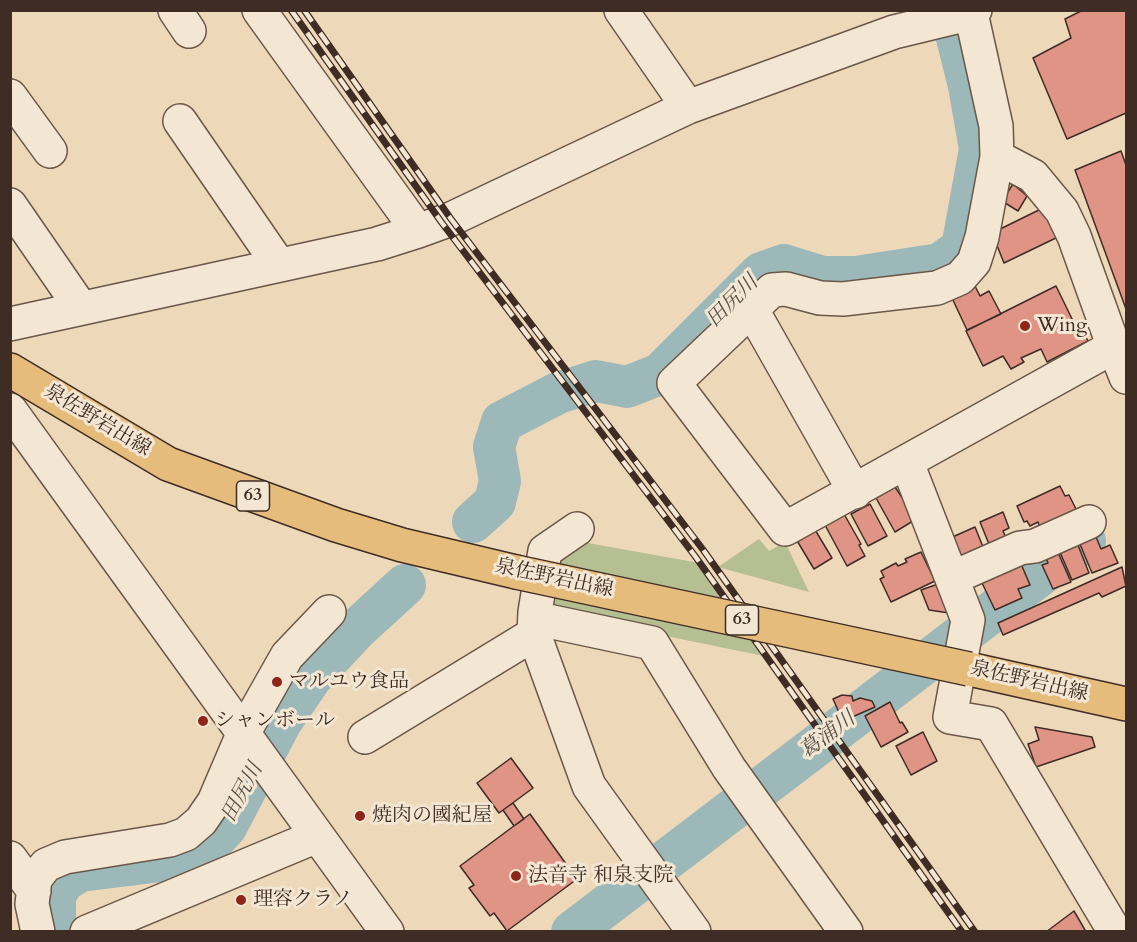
<!DOCTYPE html>
<meta charset="utf-8">
<style>
body{margin:0}
#map{position:relative;width:1137px;height:942px;overflow:hidden;background:#edd8b9;font-family:Cardo,serif}
canvas{display:block}
.frame{position:absolute;inset:0;border:12px solid #3f2c24;pointer-events:none}
</style>
<div id="map">
<canvas width="1137" height="942"></canvas>
<div class="frame"></div>
</div>
<script>
const ctx = document.querySelector('canvas').getContext('2d');
ctx.lineJoin = 'round';
function paint(path, color) { ctx.fillStyle = color; ctx.fill(path, 'evenodd'); }
const shape = rows => new Path2D(rows.map(r => 'M' + r).join(''));
function strokePath(path, color, width, dash) { ctx.strokeStyle = color; ctx.lineWidth = width; ctx.lineCap = dash ? 'butt' : 'round'; ctx.setLineDash(dash || []); ctx.stroke(path); }
function drawText(font, color, halo, rows, align = 'center') {
  ctx.font = font + ' Cardo,"Noto Serif JP",serif'; ctx.lineWidth = 6; ctx.setLineDash([]); ctx.textBaseline = 'middle'; ctx.strokeStyle = halo; ctx.fillStyle = color; for (const [text, x, y, turn = 0] of rows) {
    ctx.save(); ctx.translate(x, y); ctx.rotate((+turn || 0) * Math.PI / 180); ctx.textAlign = isNaN(turn) ? turn : align; if (halo) ctx.strokeText(text, 0, 0); ctx.fillText(text, 0, 0); ctx.restore();
  }
}
paint(shape([
 [759,539,769,551,785,542,809,592,718,567],
 [571,540,705,564,764,656,553,613,546,553]
]), '#b5bf91');
strokePath(shape([
 [473,522,495,502,500,481,494,447,502,422,558,393,596,381,627,387,660,374,761,273,784,265,823,277,856,277,940,264,962,248,980,149,969,86,950,10],
 [57,932,55,917,55,895,64,881,80,871,185,858,207,847,226,827,281,722,311,678,357,629,405,585],
 [572,932,1085,541]
]), '#9db8b9', 42);
const building = shape([
 [1083,10,1126,10,1126,113,1067,139,1033,58,1071,38,1065,19,1083,10],
 [1121,151,1126,165,1126,309,1075,170,1121,151],
 [1013,184,1027,196,1018,211,1002,201,1013,184],
 [1043,208,1058,237,1004,263,992,233,1043,208],
 [975,286,980,296,989,291,1001,314,967,330,952,298,975,286],
 [1056,286,1076,327,1080,325,1088,341,1047,362,1041,349,1021,358,1024,362,1011,369,1003,356,983,366,966,331,1056,286],
 [1060,486,1065,496,1069,495,1077,511,1040,528,1038,522,1030,526,1027,521,1024,522,1017,506,1060,486],
 [895,487,909,508,907,509,913,521,895,532,876,498,895,487],
 [870,504,887,536,868,546,851,514,870,504],
 [1003,512,1009,528,1003,531,1008,542,991,549,980,522,1003,512],
 [844,514,861,544,859,545,865,556,847,566,825,525,844,514],
 [975,527,985,552,958,561,948,539,975,527],
 [814,528,832,558,814,569,796,539,814,528],
 [1094,532,1101,549,1110,545,1118,563,1092,573,1077,537,1094,532],
 [1074,535,1089,573,1072,580,1056,543,1074,535],
 [1055,546,1071,582,1053,589,1042,565,1048,563,1043,550,1055,546],
 [921,552,935,581,891,602,880,579,884,577,881,571,896,563,898,566,907,562,905,559,921,552],
 [1019,559,1030,585,1018,589,1022,598,995,610,982,583,994,578,991,571,1019,559],
 [1122,567,1126,586,1102,597,1099,593,1003,635,998,623,1122,567],
 [938,584,949,613,929,610,921,590,938,584],
 [842,695,852,696,853,701,860,698,872,701,875,707,843,721,833,699,842,695],
 [890,702,900,723,902,722,908,732,881,747,865,716,890,702],
 [1035,727,1092,737,1095,747,1036,767,1028,744,1039,740,1035,727],
 [923,732,937,761,911,775,896,746,923,732],
 [511,758,533,788,499,813,477,783,511,758],
 [513,803,524,819,514,826,503,810,513,803],
 [530,814,577,879,507,931,494,913,490,916,469,888,474,885,460,866,530,814],
 [1074,911,1085,930,1082,932,1046,932,1074,911]
]);
paint(building, '#df9485');
strokePath(building, '#3f2c24', 1.5);
const minor = shape([
 [175,10,189,31],
 [259,10,418,231],
 [621,10,688,107],
 [971,13,996,126,997,157,1033,176,1062,211,1074,236,1111,339,1126,377],
 [10,96,50,151],
 [180,121,279,265],
 [997,157,982,237,974,262,960,278,937,288,843,299,820,298,786,289,772,290,674,383,785,529,1113,347],
 [10,205,81,308],
 [752,310,855,492],
 [10,324,377,244,418,231,451,219,688,107,894,32,960,16,975,10],
 [10,410,387,932],
 [907,463,968,620,950,717,991,724,1115,932],
 [577,529,545,551,535,612,534,634,589,786,694,932],
 [952,578,1020,548,1035,546,1089,522],
 [365,737,534,634,548,621,652,643,729,768,846,932],
 [10,858,34,891],
 [38,932,32,904,35,879,46,865,65,857,170,840,186,834,201,821,214,802,244,732,287,656,329,612],
 [87,932,317,836]
]);
const major = shape([
 [10,370,168,464,336,525,402,545,516,572],
 [969,669,1126,704]
]);
strokePath(minor, '#6a5749', 36);
strokePath(major, '#3f2c24', 36);
strokePath(minor, '#f3e6d2', 33);
strokePath(major, '#e6bc7c', 33);
const rail = shape([
 [291,10,442,223,695,556,962,932],
 [304,10,451,219,704,551,975,932]
]);
strokePath(rail, '#3f2c24', 7);
strokePath(rail, '#f3e6d2', 4.5, [14]);
const majorBridge = shape([
 [516,572,969,669]
]);
strokePath(majorBridge, '#3f2c24', 36, []);
strokePath(majorBridge, '#e6bc7c', 33);
for (const [x, y, r, color] of [
 [1025,326,6,"#8f2418"],
 [277,682,6,"#8f2418"],
 [203,721,6,"#8f2418"],
 [360,816,6,"#8f2418"],
 [516,876,6,"#8f2418"],
 [241,900,6,"#8f2418"]
]) { const dot = new Path2D(); dot.arc(x, y, r, 0, 2 * Math.PI); ctx.fillStyle = color; ctx.fill(dot); strokePath(dot, '#f3e6d2', 2); }
for (const [x, y, w] of [
 [253,496,33],
 [742,620,33]
]) { const box = new Path2D(); box.roundRect(x - w / 2, y - 15, w, 30, 4.5); ctx.fillStyle = '#f3e6d2'; ctx.fill(box); strokePath(box, '#3f2c24', 1.5); }
drawText('bold 18px', '#3f2c24', null, [
 ["63",253,496],
 ["63",742,620]
]);
drawText('20px', '#3f2c24', '#f3e6d2', [
 ["Wing",1037,326],
 ["マルユウ食品",289,682],
 ["シャンボール",215,721],
 ["焼肉の國紀屋",372,816],
 ["法音寺 和泉支院",528,876],
 ["理容クラノ",253,900]
], 'left');
drawText('20px', '#3f2c24', '#f3e6d2', [
 ["泉佐野岩出線",97,421,31],
 ["泉佐野岩出線",554,579,12],
 ["泉佐野岩出線",1029,682,13]
]);
drawText('italic 21px', '#564f49', '#f3e6d2', [
 ["田尻川",733,302,-45],
 ["葛浦川",828,736,-37],
 ["田尻川",243,793,-62]
]);
</script>
